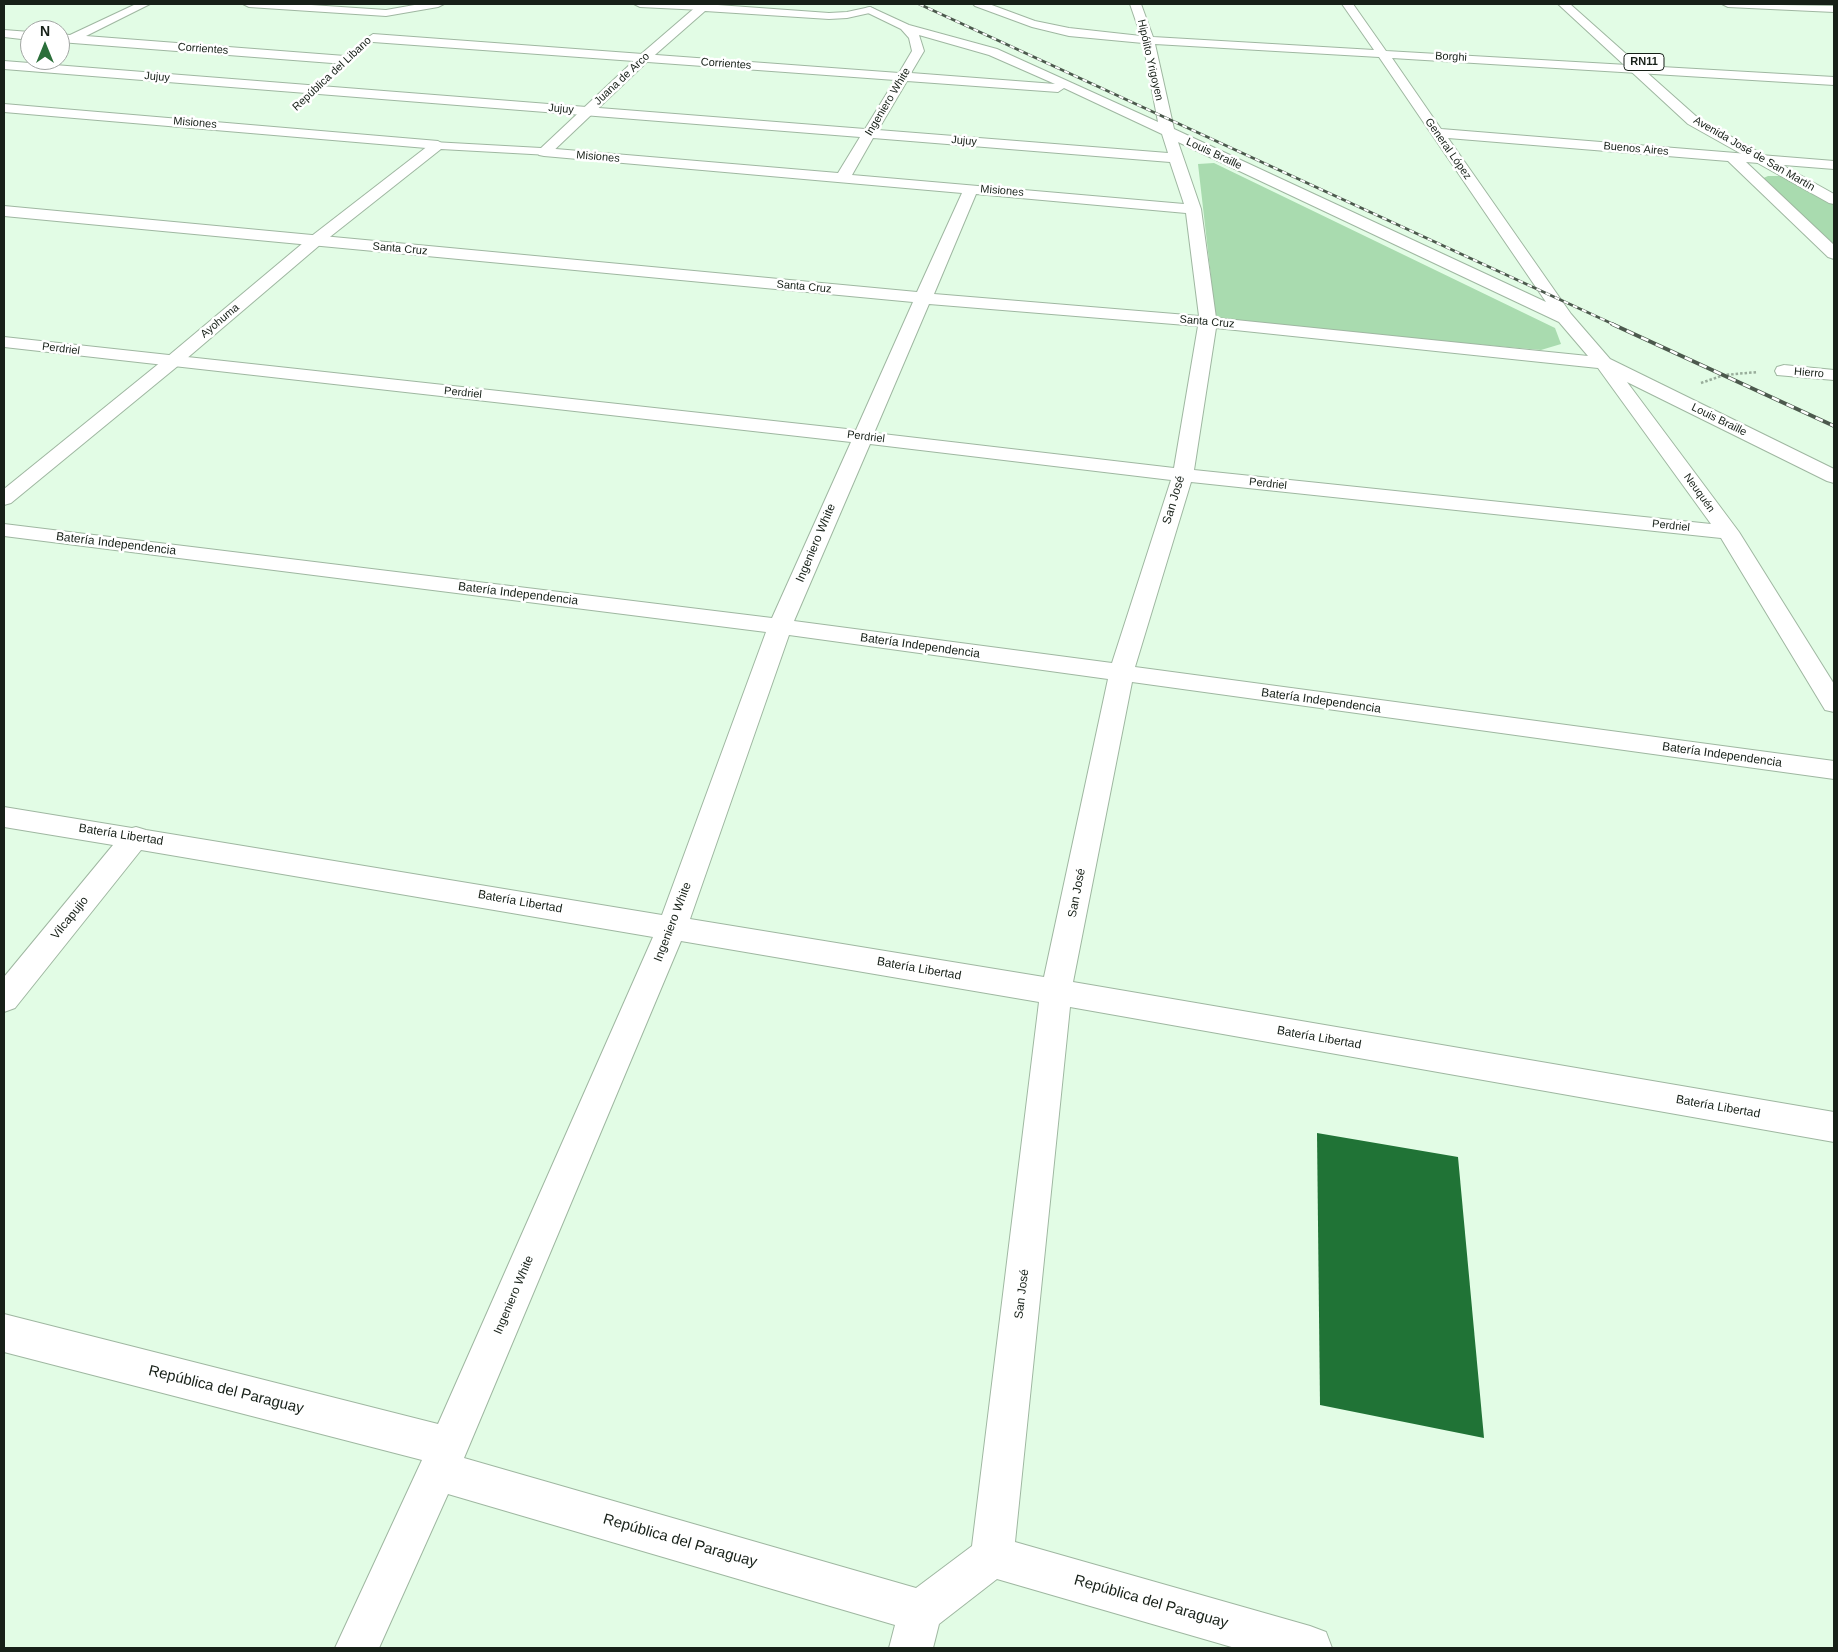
<!DOCTYPE html>
<meta charset="utf-8">
<style>
body{margin:0}
#map{position:relative;width:1838px;height:1652px;overflow:hidden;background:#e2fce5;font-family:Arial,sans-serif}
canvas{display:block}
.frame{position:absolute;inset:0;border:5px solid #172018;pointer-events:none}
.north{position:absolute;left:20px;top:20px;width:50px;height:50px;box-sizing:border-box;background:#fff;border:1px solid #a2a6a3;border-radius:50%;rotate:0deg;font-size:14px;font-weight:700;line-height:20px;text-align:center;color:#172018}
.north::after{content:'';display:block;margin:auto;width:18px;height:22px;background:#2b6f3a;clip-path:polygon(50% 0,100% 100%,50% 72%,0 100%)}
</style>
<div id="map">
<canvas width="1838" height="1652"></canvas>
<div class="frame"></div>
<div class="north">N</div>
</div>
<script>
const ctx = document.querySelector('canvas').getContext('2d');
ctx.lineJoin = 'round';
function paint(path, color) { ctx.fillStyle = color; ctx.fill(path, 'evenodd'); }
const shape = rows => new Path2D(rows.map(r => 'M' + r).join(''));
function strokePath(path, color, width, dash) { ctx.strokeStyle = color; ctx.lineWidth = width; ctx.lineCap = dash ? 'butt' : 'round'; ctx.setLineDash(dash || []); ctx.stroke(path); }
function drawText(font, color, halo, rows, align = 'center') {
  ctx.font = font + ' Arial,sans-serif'; ctx.lineWidth = 5; ctx.setLineDash([]); ctx.textBaseline = 'middle'; ctx.strokeStyle = halo; ctx.fillStyle = color; for (const [text, x, y, turn = 0] of rows) {
    ctx.save(); ctx.translate(x, y); ctx.rotate((+turn || 0) * Math.PI / 180); ctx.textAlign = isNaN(turn) ? turn : align; if (halo) ctx.strokeText(text, 0, 0); ctx.fillText(text, 0, 0); ctx.restore();
  }
}
paint(shape([
 [1214,163,1555,328,1561,344,1541,350,1216,321,1198,164],
 [1768,176,1781,176,1798,180,1834,200,1834,254,1757,181]
]), '#a9dbaf');
paint(shape([
 [1317,1133,1458,1157,1484,1438,1320,1405]
]), '#207336');
const street = shape([
 [136,4,150,4,86,36,345,56,351,60,345,64,60,42,60,34,70,35,136,4],
 [243,4,296,4,386,10,420,4,444,4,438,7,386,16,249,7,243,4],
 [634,4,702,4,708,7,702,10,640,7,634,4],
 [973,4,989,4,1035,21,1069,28,1141,36,1130,4,1141,4,1153,37,1374,50,1342,4,1353,4,1386,51,1834,77,1834,85,1392,58,1441,129,1834,161,1834,169,1746,162,1834,245,1834,259,1828,257,1728,161,1448,138,1571,314,1610,359,1834,469,1834,483,1827,481,1627,382,1739,532,1834,684,1834,712,1825,710,1721,538,1191,482,1135,667,1834,761,1834,779,1132,682,1073,982,1834,1112,1834,1142,1070,1007,1015,1542,1310,1626,1326,1632,1332,1648,1235,1648,997,1579,939,1624,933,1648,889,1648,895,1625,448,1494,379,1648,335,1648,422,1460,4,1352,4,1314,438,1424,653,937,141,850,15,1008,4,1012,4,977,113,845,4,827,4,807,132,828,136,827,146,830,662,915,766,632,4,536,4,524,772,618,851,442,4,347,4,337,856,430,913,302,4,216,4,206,917,292,962,193,544,156,539,155,537,152,539,149,544,148,838,173,860,137,4,69,4,61,865,129,895,80,373,42,367,38,373,34,899,73,912,51,909,38,901,29,866,12,864,10,866,8,870,7,909,25,997,49,1158,122,1143,43,1069,36,1032,27,975,6,973,4],
 [919,35,989,55,1055,84,911,73,924,51,919,35],
 [1155,44,1379,57,1546,302,1174,129,1155,44],
 [907,81,1058,92,1064,88,1162,134,1168,153,878,130,907,81],
 [873,138,1170,162,1184,204,852,175,873,138],
 [1178,142,1559,322,1588,356,1216,318,1201,209,1178,142],
 [976,194,1186,213,1199,316,934,294,976,194],
 [929,304,1198,326,1174,468,874,433,929,304],
 [1216,328,1598,368,1711,524,1194,470,1216,328],
 [870,444,1171,480,1112,663,794,621,870,444],
 [789,635,1108,679,1044,977,690,919,789,635],
 [681,941,1039,1002,972,1546,916,1588,464,1458,681,941],
 [1722,4,1834,6,1834,12,1728,7,1722,4],
 [4,30,30,32,30,40,4,37,4,30],
 [4,104,438,141,445,145,438,149,4,112,4,104],
 [1784,365,1834,370,1834,380,1777,375,1775,371,1777,367,1784,365]
]);
const secondary = shape([
 [704,4,829,13,847,12,870,7,876,10,874,12,847,18,829,19,705,11,648,61,549,155,441,149,321,244,179,365,11,503,4,505,4,489,167,357,309,238,433,142,541,148,640,55,698,5,704,4]
]);
const primary = shape([
 [1558,4,1570,4,1698,118,1834,194,1834,204,1829,203,1688,124,1558,4]
]);
strokePath(street, '#9fb7a1', 2);
strokePath(secondary, '#9fb7a1', 2);
strokePath(primary, '#9fb7a1', 2);
strokePath(shape([
 [1701,383,1724,375,1758,372]
]), '#99ad9b', 2.5, [2.5, 2]);
paint(street, '#fff');
paint(secondary, '#fff');
paint(primary, '#fff');
const railFar1 = shape([
 [919,4,1615,325]
]);
const rail = shape([
 [1612,324,1834,426]
]);
strokePath(railFar1, '#4c594d', 2.5);
strokePath(rail, '#4c594d', 4);
strokePath(railFar1, '#fff', 2, [5]);
strokePath(rail, '#fff', 2.5, [8]);
drawText('11px', '#172018', '#fff', [
 ["Corrientes",203,49,4],
 ["Borghi",1451,57,3],
 ["Hipólito Yrigoyen",1150,60,77],
 ["Corrientes",726,64,4],
 ["República del Libano",332,74,-43],
 ["Jujuy",157,77,5],
 ["Juana de Arco",622,79,-43],
 ["Ingeniero White",888,102,-59],
 ["Jujuy",561,109,5],
 ["Misiones",195,123,5],
 ["Jujuy",964,141,5],
 ["General López",1448,149,55],
 ["Buenos Aires",1636,149,5],
 ["Louis Braille",1214,154,25],
 ["Avenida José de San Martín",1754,154,30],
 ["Misiones",598,157,5],
 ["Misiones",1002,191,5],
 ["Santa Cruz",400,249,5],
 ["Santa Cruz",804,287,5],
 ["Ayohuma",220,321,-40],
 ["Santa Cruz",1207,322,5],
 ["Perdriel",61,349,7],
 ["Hierro",1809,373,5],
 ["Perdriel",463,393,6],
 ["Louis Braille",1719,420,26],
 ["Perdriel",866,437,7],
 ["Perdriel",1268,484,6],
 ["Neuquén",1699,493,54],
 ["Perdriel",1671,526,6]
]);
for (const [x, y, w] of [
 [1644,62,40]
]) { const box = new Path2D(); box.roundRect(x - w / 2, y - 8.5, w, 17, 4); ctx.fillStyle = '#fff'; ctx.fill(box); strokePath(box, '#172018', 1); }
drawText('bold 11px', '#172018', null, [
 ["RN11",1644,62]
]);
drawText('12px', '#172018', '#fff', [
 ["San José",1174,500,-73],
 ["Ingeniero White",816,543,-67],
 ["Batería Independencia",116,544,7],
 ["Batería Independencia",518,594,7],
 ["Batería Independencia",920,646,8],
 ["Batería Independencia",1321,701,8],
 ["Batería Independencia",1722,755,8],
 ["Batería Libertad",121,835,9],
 ["San José",1077,893,-79],
 ["Batería Libertad",520,902,10],
 ["Vilcapujio",70,918,-51],
 ["Ingeniero White",673,922,-69],
 ["Batería Libertad",919,969,10],
 ["Batería Libertad",1319,1038,10],
 ["Batería Libertad",1718,1107,10],
 ["San José",1022,1294,-83],
 ["Ingeniero White",514,1295,-67]
]);
drawText('15px', '#172018', '#fff', [
 ["República del Paraguay",226,1390,14],
 ["República del Paraguay",680,1541,16],
 ["República del Paraguay",1151,1602,16]
]);
</script>
